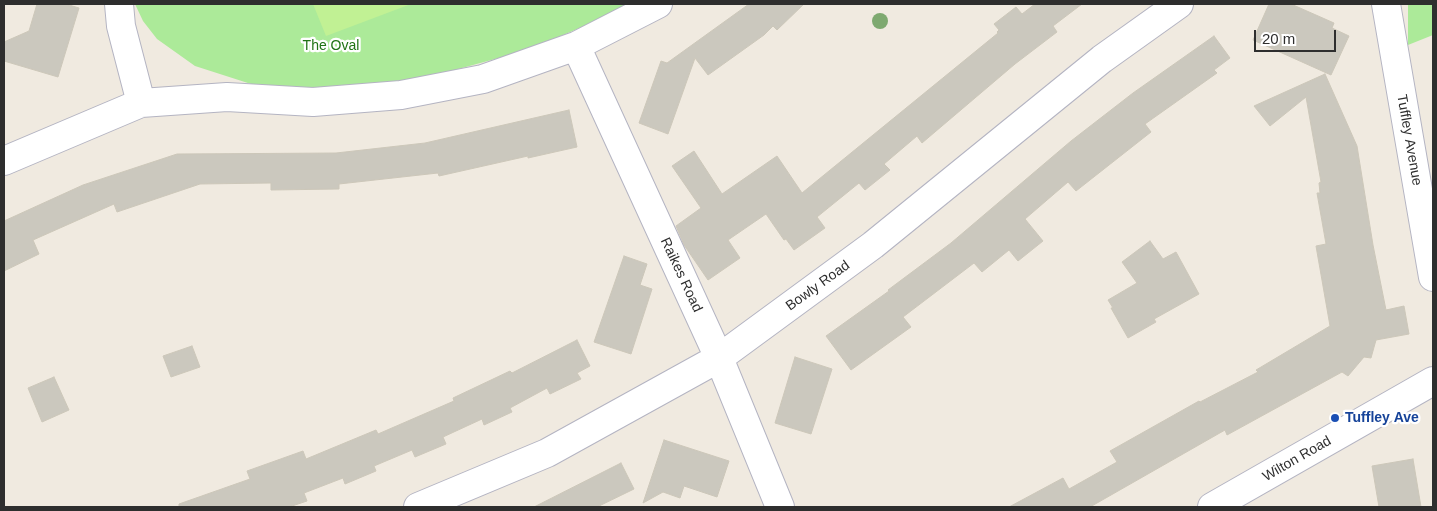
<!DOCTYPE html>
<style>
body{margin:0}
#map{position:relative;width:1437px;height:511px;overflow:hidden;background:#f0eae0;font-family:Arial,sans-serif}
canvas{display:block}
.frame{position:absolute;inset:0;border:5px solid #2e2e2e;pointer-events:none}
.scale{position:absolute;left:1254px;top:30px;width:82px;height:22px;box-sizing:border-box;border:2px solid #2e2e2e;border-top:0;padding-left:6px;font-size:15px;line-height:18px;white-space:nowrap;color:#2e2e2e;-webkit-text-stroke:4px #fff;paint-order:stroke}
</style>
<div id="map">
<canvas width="1437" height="511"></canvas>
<div class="frame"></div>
<div class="scale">20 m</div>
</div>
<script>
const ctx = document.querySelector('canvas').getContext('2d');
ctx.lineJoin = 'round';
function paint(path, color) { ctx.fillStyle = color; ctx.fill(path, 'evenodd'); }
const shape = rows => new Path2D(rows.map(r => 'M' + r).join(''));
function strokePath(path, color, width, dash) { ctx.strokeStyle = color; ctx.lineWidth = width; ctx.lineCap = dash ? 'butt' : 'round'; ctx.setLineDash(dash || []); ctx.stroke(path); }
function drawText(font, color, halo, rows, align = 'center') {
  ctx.font = font + ' Arial,sans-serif'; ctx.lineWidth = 4.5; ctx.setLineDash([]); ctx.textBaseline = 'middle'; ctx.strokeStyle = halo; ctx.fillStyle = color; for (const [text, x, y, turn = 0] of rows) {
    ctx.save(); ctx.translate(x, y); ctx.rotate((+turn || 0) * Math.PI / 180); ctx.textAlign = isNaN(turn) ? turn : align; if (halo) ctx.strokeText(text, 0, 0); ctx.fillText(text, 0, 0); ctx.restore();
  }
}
paint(shape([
 [135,4,629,4,603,18,528,50,429,77,337,88,295,89,251,84,195,66,157,39,143,21],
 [1408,4,1433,4,1433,35,1408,45]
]), '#acea99');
paint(shape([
 [313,4,411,4,326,36]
]), '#c1f194');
const building = shape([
 [37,4,66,4,79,8,58,77,4,61,4,42,29,31,37,4],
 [749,4,804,4,777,30,773,26,764,35,708,75,695,58,668,134,639,123,661,61,667,63,749,4],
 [1035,4,1082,4,1053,26,1057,32,1015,64,922,143,917,136,884,164,890,170,865,190,859,183,817,217,825,228,794,250,786,239,784,240,766,214,728,240,740,258,708,280,684,245,676,226,701,208,672,166,694,151,722,194,777,156,802,193,998,33,997,32,999,30,994,24,1016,7,1022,14,1035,4],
 [1269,4,1291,4,1334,23,1332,28,1349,36,1331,75,1253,40,1269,4],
 [1214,36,1230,58,1214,70,1217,73,1145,124,1151,132,1076,191,1068,182,1025,219,1043,241,1018,261,1009,250,982,272,974,263,903,317,911,327,851,370,826,336,889,291,888,290,951,243,1071,141,1133,93,1214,36],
 [1325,74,1357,146,1373,245,1386,310,1404,306,1409,334,1376,340,1371,358,1364,357,1348,376,1342,372,1227,435,1225,430,1090,507,1009,507,1063,478,1069,489,1117,462,1110,451,1199,401,1200,402,1258,372,1256,370,1330,326,1316,246,1326,244,1317,193,1320,193,1319,183,1321,182,1306,97,1270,126,1254,106,1325,74],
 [569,110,577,147,528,158,528,156,439,176,438,173,339,184,339,189,271,190,271,183,200,184,117,212,114,204,33,240,39,254,4,271,4,221,83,185,177,154,336,153,425,143,569,110],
 [1150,241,1163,259,1176,252,1199,294,1154,319,1156,322,1128,338,1111,308,1113,308,1108,300,1137,283,1122,262,1150,241],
 [624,256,647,264,640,285,652,289,631,354,594,342,624,256],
 [577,340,590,366,577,373,581,379,550,394,547,388,510,408,512,412,484,425,482,419,443,437,446,444,415,457,412,450,374,466,376,471,345,484,343,478,304,493,307,501,289,507,179,507,179,504,250,479,247,471,303,451,306,459,376,430,378,434,454,401,453,398,510,371,512,373,577,340],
 [192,346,200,367,171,377,163,356,192,346],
 [795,357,832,369,811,434,775,423,795,357],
 [54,377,69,410,42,422,28,388,54,377],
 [664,440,729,461,717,497,684,486,680,498,663,492,643,503,664,440],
 [1413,459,1421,507,1379,507,1372,466,1413,459],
 [621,463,634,489,597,507,534,507,621,463]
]);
paint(building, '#cbc8be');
strokePath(building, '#ccc7b9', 1);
const minor = shape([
 [119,4,121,26,141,103],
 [1386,4,1433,277],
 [576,46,719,358,780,507],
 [4,161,141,103,227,97,313,102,401,95,483,79,576,46,658,4],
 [418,507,547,453,719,358,873,245,1102,59,1179,4],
 [1212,507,1433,381]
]);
strokePath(minor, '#b4b4c2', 30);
strokePath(minor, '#fff', 28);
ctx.fillStyle = '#7ea970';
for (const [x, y] of [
 [880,21]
]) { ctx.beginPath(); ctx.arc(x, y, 8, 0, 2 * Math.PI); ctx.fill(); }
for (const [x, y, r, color] of [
 [1335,418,5,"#1a4fb4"]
]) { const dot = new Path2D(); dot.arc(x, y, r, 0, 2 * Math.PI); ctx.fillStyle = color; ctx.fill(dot); strokePath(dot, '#fff', 2); }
drawText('14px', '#207315', '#fff', [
 ["The Oval",331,46]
]);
drawText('14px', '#2e2e2e', '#fff', [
 ["Tuffley Avenue",1409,140,80],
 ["Raikes Road",681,275,65],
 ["Bowly Road",818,286,-36],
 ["Wilton Road",1297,459,-30]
]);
drawText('bold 14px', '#164399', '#fff', [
 ["Tuffley Ave",1345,418]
], 'left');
</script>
